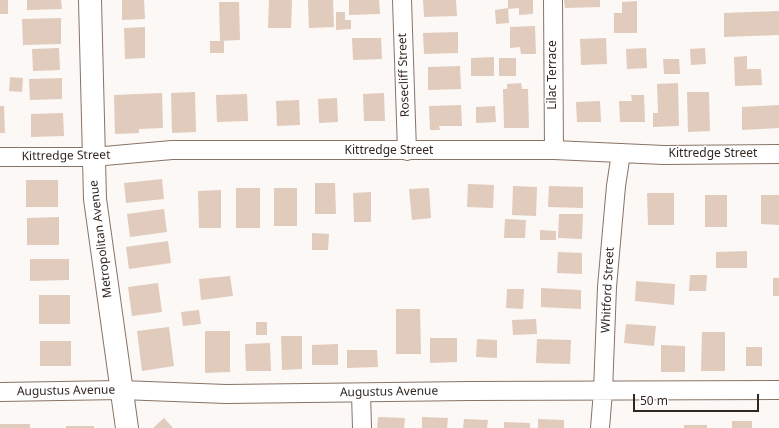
<!DOCTYPE html>
<style>
body{margin:0}
#map{position:relative;width:779px;height:428px;overflow:hidden;background:#fcf8f5;font-family:"Noto Sans",sans-serif}
canvas{display:block}
.scale{position:absolute;left:633px;top:394px;width:126px;height:18px;box-sizing:border-box;border:2px solid #302722;border-top:0;padding-left:5px;font-size:12px;line-height:14px;white-space:nowrap;color:#302722;-webkit-text-stroke:3px #fff;paint-order:stroke}
</style>
<div id="map">
<canvas width="779" height="428"></canvas>
<div class="scale">50 m</div>
</div>
<script>
const ctx = document.querySelector('canvas').getContext('2d');
ctx.lineJoin = 'round';
function paint(path, color) { ctx.fillStyle = color; ctx.fill(path, 'evenodd'); }
const shape = rows => new Path2D(rows.map(r => 'M' + r).join(''));
function strokePath(path, color, width, dash) { ctx.strokeStyle = color; ctx.lineWidth = width; ctx.lineCap = dash ? 'butt' : 'round'; ctx.setLineDash(dash || []); ctx.stroke(path); }
function drawText(font, color, halo, rows, align = 'center') {
  ctx.font = font + ' "Noto Sans",sans-serif'; ctx.lineWidth = 3; ctx.setLineDash([]); ctx.textBaseline = 'middle'; ctx.strokeStyle = halo; ctx.fillStyle = color; for (const [text, x, y, turn = 0] of rows) {
    ctx.save(); ctx.translate(x, y); ctx.rotate((+turn || 0) * Math.PI / 180); ctx.textAlign = isNaN(turn) ? turn : align; if (halo) ctx.strokeText(text, 0, 0); ctx.fillText(text, 0, 0); ctx.restore();
  }
}
paint(shape([
 [0,0,8,0,8,14,0,14],
 [27,0,61,0,62,9,27,10],
 [122,0,144,0,145,19,122,20],
 [269,0,292,0,291,28,268,28],
 [308,0,333,0,334,27,309,28],
 [349,0,379,0,380,14,349,15],
 [423,0,456,0,457,16,424,17],
 [508,0,533,0,533,14,519,15,519,8,508,9],
 [564,0,600,0,600,7,565,8],
 [637,1,637,33,614,33,614,13,622,13,622,2],
 [219,2,239,2,240,40,220,41],
 [508,8,509,23,496,24,495,10],
 [779,11,779,35,724,37,724,13],
 [336,12,345,12,345,20,351,20,351,29,336,30],
 [61,18,61,44,23,45,22,19],
 [535,26,536,54,521,54,520,47,510,48,510,27],
 [145,27,145,58,125,59,124,28],
 [458,32,458,53,424,54,423,33],
 [352,38,381,38,382,59,353,60],
 [606,38,607,64,581,65,580,39],
 [210,41,224,41,224,53,210,53],
 [59,48,60,70,33,71,32,49],
 [646,48,647,68,627,69,626,49],
 [705,48,706,64,691,65,690,49],
 [747,56,747,69,761,69,762,85,735,86,734,57],
 [494,57,494,76,471,76,471,58],
 [499,58,516,58,516,76,499,76],
 [663,59,679,59,680,74,664,74],
 [460,66,461,89,428,90,428,67],
 [10,77,23,78,22,92,9,91],
 [62,78,62,99,30,100,29,79],
 [521,83,522,89,528,89,529,128,504,128,503,89,507,89,507,84],
 [678,83,679,126,653,127,653,113,658,113,657,84],
 [195,92,196,132,172,133,171,93],
 [687,92,709,92,710,131,688,132],
 [162,93,163,128,139,129,139,133,115,134,114,95],
 [384,93,385,121,364,121,363,94],
 [247,94,248,121,217,122,216,95],
 [631,95,644,95,645,122,620,122,619,101,632,101],
 [337,98,338,122,319,123,318,99],
 [299,100,300,125,277,126,276,101],
 [600,101,601,122,577,122,576,102],
 [461,105,462,126,439,126,440,130,430,130,429,106],
 [779,105,779,128,742,130,742,107],
 [0,106,4,106,5,133,0,133],
 [495,106,496,122,476,123,476,107],
 [63,113,64,136,31,137,31,114],
 [162,179,164,199,126,203,124,183],
 [26,180,58,180,58,207,26,207],
 [315,183,335,183,336,214,315,214],
 [468,184,494,185,493,208,467,207],
 [513,186,537,187,536,216,512,215],
 [549,186,583,187,583,208,548,207],
 [236,188,260,188,260,228,236,228],
 [274,188,297,188,297,226,274,226],
 [429,188,431,218,412,220,409,189],
 [221,190,221,228,199,228,198,191],
 [371,192,371,222,354,222,353,193],
 [647,193,674,193,674,225,648,225],
 [705,195,727,195,727,227,705,227],
 [761,195,779,195,779,225,761,224],
 [164,209,167,232,130,237,127,214],
 [559,214,583,214,582,239,558,238],
 [59,217,59,245,27,245,27,218],
 [505,219,526,220,525,238,504,238],
 [540,230,556,231,556,240,540,240],
 [312,233,329,234,328,250,312,250],
 [168,241,171,263,129,269,126,247],
 [747,251,747,268,716,268,716,252],
 [558,252,582,253,582,274,557,273],
 [30,259,69,259,69,280,30,281],
 [690,275,707,275,706,291,689,291],
 [230,276,233,296,201,300,199,279],
 [773,278,779,278,779,296,773,296],
 [636,281,675,284,674,305,635,301],
 [158,283,162,312,132,316,128,287],
 [541,288,581,290,581,309,541,307],
 [507,289,524,289,523,309,506,308],
 [39,295,70,295,70,324,39,324],
 [396,309,420,309,421,354,396,354],
 [199,310,201,324,183,326,181,312],
 [536,319,537,334,513,335,512,320],
 [256,322,267,322,267,335,256,335],
 [626,324,656,326,654,346,624,343],
 [169,327,174,366,142,371,137,331],
 [205,331,230,331,230,372,205,373],
 [702,332,725,332,725,371,701,371],
 [281,336,302,336,302,369,282,370],
 [430,338,457,338,457,362,430,363],
 [477,339,497,340,497,358,476,357],
 [537,339,571,340,570,364,536,363],
 [40,341,71,341,71,366,40,366],
 [270,343,271,371,246,371,245,344],
 [338,344,338,365,312,365,312,345],
 [661,345,685,346,685,372,661,372],
 [746,347,762,347,762,366,746,366],
 [347,350,377,350,378,367,347,368],
 [378,417,405,418,404,428,377,428],
 [422,417,448,418,447,428,422,428],
 [164,418,173,428,153,428],
 [464,419,488,420,487,428,463,428],
 [538,419,564,420,564,428,538,428],
 [732,421,752,421,752,428,732,428],
 [504,422,530,423,530,428,504,428],
 [0,424,30,424,30,428,0,428],
 [684,425,707,425,707,428,684,428],
 [66,426,94,426,94,428,66,428]
]), '#e1cbbc');
const minor = shape([
 [402,0,407,151],
 [553,0,554,150],
 [0,157,93,157,172,150,554,150,664,155,779,154],
 [0,392,121,390,226,394,470,391,779,390],
 [361,393,362,428],
 [600,428,603,391,607,287,616,186,621,153]
]);
const tertiary = shape([
 [90,0,95,199,127,428]
]);
strokePath(minor, '#887467', 20);
strokePath(tertiary, '#887467', 24);
strokePath(minor, '#fff', 18);
strokePath(tertiary, '#fff', 22);
drawText('12px', '#302722', '#fff', [
 ["Rosecliff Street",404,75,-92],
 ["Lilac Terrace",553,75,-90],
 ["Kittredge Street",389,151],
 ["Kittredge Street",713,154],
 ["Kittredge Street",66,156,-1],
 ["Metropolitan Avenue",101,239,-97],
 ["Whitford Street",608,290,-87],
 ["Augustus Avenue",66,391,-1],
 ["Augustus Avenue",389,392,-1]
]);
</script>
